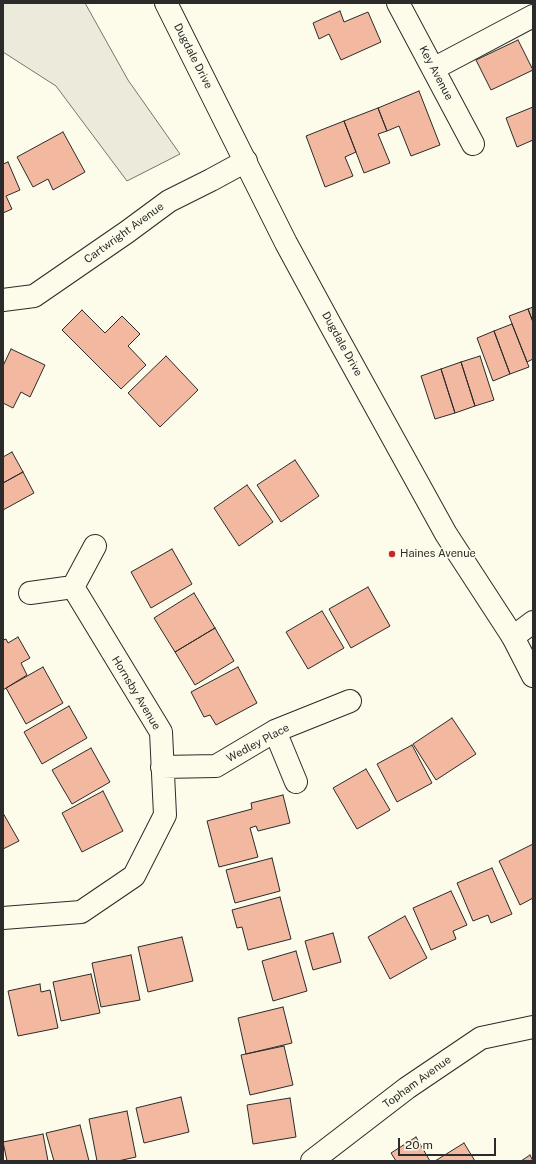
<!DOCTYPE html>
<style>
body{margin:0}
#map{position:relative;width:536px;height:1164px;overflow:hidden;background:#fdfbea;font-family:"Public Sans",sans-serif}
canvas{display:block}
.frame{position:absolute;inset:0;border:4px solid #2b2b2b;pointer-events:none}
.scale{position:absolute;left:398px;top:1138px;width:98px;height:18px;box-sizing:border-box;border:2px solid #2b2b2b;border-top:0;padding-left:5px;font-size:12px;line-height:14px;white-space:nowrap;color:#2b2b2b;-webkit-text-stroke:3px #fdfbea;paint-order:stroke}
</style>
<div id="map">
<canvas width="536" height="1164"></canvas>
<div class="frame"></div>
<div class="scale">20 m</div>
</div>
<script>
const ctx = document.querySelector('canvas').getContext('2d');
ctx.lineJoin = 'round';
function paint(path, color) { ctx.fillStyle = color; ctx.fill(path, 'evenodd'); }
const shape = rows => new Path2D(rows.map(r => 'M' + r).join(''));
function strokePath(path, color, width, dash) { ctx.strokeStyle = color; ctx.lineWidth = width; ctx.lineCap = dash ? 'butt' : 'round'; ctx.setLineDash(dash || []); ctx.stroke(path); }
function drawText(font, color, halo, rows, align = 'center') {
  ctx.font = font + ' "Public Sans",sans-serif'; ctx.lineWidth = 3; ctx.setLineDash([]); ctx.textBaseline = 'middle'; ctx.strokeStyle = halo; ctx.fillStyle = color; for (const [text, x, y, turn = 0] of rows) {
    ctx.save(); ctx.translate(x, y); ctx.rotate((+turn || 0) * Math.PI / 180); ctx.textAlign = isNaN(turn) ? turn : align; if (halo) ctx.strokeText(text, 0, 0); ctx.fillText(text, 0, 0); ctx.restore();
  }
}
const green = shape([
 [3,3,85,3,128,80,180,154,127,181,56,86,3,52,3,3]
]);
paint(green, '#ecebdb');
strokePath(green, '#74746e', 1);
const building = shape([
 [340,11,344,22,368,12,381,42,341,60,329,34,319,39,313,23,340,11],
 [518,40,533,70,491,90,476,60,518,40],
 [419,91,440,145,411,156,399,126,387,131,378,108,419,91],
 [533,107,533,140,517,147,506,118,533,107],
 [378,108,387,131,378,134,390,163,364,173,344,121,378,108],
 [344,121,356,152,345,157,353,176,325,187,306,136,344,121],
 [63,132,85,172,53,190,48,179,33,187,17,157,63,132],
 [8,162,20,190,6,196,12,209,3,213,3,164,8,162],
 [533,307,533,322,528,309,533,307],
 [528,309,533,322,533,359,527,362,509,316,528,309],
 [82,310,105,333,122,316,140,334,128,346,146,365,121,389,62,330,82,310],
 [512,324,529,367,510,374,494,331,512,324],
 [494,331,510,374,493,381,477,338,494,331],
 [11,349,45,365,30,397,21,392,13,408,3,403,3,366,11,349],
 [166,356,198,390,160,427,128,393,166,356],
 [480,356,494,400,475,406,461,362,480,356],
 [461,362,475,406,455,413,441,369,461,362],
 [441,369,455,413,435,419,421,376,441,369],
 [12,452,23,472,3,483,3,457,12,452],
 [295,460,319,496,281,522,257,485,295,460],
 [23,472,34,493,3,510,3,483,23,472],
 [247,485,273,522,239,546,214,508,247,485],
 [172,549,192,584,151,608,131,572,172,549],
 [368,587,390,626,351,648,329,609,368,587],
 [194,593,215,628,175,652,154,618,194,593],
 [322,611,344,648,308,669,286,632,322,611],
 [215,628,234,661,195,685,175,652,215,628],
 [18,637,30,658,21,663,27,675,3,690,3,640,6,639,8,643,18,637],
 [43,667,63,703,26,724,6,688,43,667],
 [238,667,257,703,216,725,210,715,204,717,191,692,238,667],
 [69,706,87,738,42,764,24,732,69,706],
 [452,718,476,754,436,780,413,744,452,718],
 [412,745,432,783,397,802,377,764,412,745],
 [91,748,110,782,72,804,52,770,91,748],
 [366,769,390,810,357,829,333,788,366,769],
 [103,791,123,831,82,852,62,813,103,791],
 [283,795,290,823,258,831,256,826,250,828,258,857,219,867,207,821,252,809,251,803,283,795],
 [3,813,19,841,3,849,3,813],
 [533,844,533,898,520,905,499,861,533,844],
 [272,858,280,891,235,903,226,870,272,858],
 [492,868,512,914,491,923,488,915,473,921,457,883,492,868],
 [451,891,467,925,453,931,456,939,431,950,413,908,451,891],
 [280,897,291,939,248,950,242,927,237,928,232,910,280,897],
 [405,916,427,958,390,979,368,937,405,916],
 [333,933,341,962,313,970,305,941,333,933],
 [182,937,193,981,148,992,138,947,182,937],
 [296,951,307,991,273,1001,262,961,296,951],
 [131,955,140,1000,101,1007,92,963,131,955],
 [91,974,100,1013,61,1021,53,982,91,974],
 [40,984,41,992,50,990,58,1028,18,1036,8,991,40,984],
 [283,1007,292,1043,246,1054,238,1018,283,1007],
 [284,1046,293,1085,250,1095,241,1055,284,1046],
 [181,1097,189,1132,144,1143,136,1108,181,1097],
 [290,1098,296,1137,253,1144,247,1105,290,1098],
 [127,1111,136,1157,118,1161,97,1161,89,1119,127,1111],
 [80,1125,89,1161,54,1161,46,1133,80,1125],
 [43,1134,48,1161,7,1161,3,1142,43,1134],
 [416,1137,430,1161,396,1161,391,1153,416,1137],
 [464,1143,475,1161,435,1161,464,1143],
 [530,1155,533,1161,521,1161,530,1155]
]);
paint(building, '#f2b8a0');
strokePath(building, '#2b2b2b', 1);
const street = shape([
 [398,3,473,144],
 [433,69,533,16],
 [3,300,34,296,127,232,169,201,211,180,246,161],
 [30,593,73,587,95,546],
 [513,637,533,622],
 [275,731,296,782],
 [162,767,216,766,275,731,350,701],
 [3,918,81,912,134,876,165,815,161,732,73,587],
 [312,1161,407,1088,481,1038,533,1027]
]);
const secondary = shape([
 [166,3,286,243,330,324,446,534,513,637,533,676]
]);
strokePath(street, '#2b2b2b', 24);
strokePath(secondary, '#2b2b2b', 24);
strokePath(street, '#fdfbea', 22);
strokePath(secondary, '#fdfbea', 22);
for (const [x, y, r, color] of [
 [392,554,4,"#c62828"]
]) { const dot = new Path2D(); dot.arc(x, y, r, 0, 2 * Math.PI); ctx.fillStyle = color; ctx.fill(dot); strokePath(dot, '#fdfbea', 1.5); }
drawText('11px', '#2b2b2b', '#fdfbea', [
 ["Dugdale Drive",193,56,63],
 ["Key Avenue",436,73,62],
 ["Cartwright Avenue",124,233,-36],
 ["Dugdale Drive",342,344,61],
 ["Hornsby Avenue",136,693,59],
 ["Wedley Place",258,743,-28],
 ["Topham Avenue",417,1082,-36]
]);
drawText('11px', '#2b2b2b', '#fdfbea', [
 ["Haines Avenue",400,554]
], 'left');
</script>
